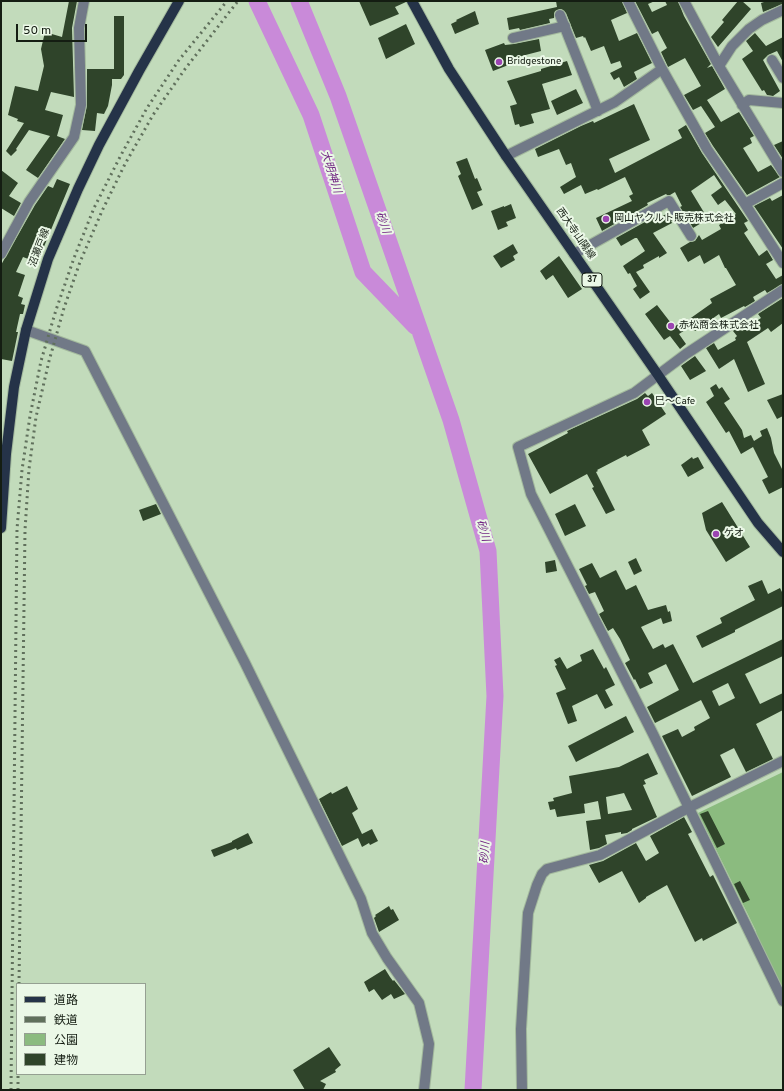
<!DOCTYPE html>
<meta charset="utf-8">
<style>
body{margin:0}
#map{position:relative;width:784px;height:1091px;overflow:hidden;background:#c2dbbb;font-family:Overpass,"Noto Sans JP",sans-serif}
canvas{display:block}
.frame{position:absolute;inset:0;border:2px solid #141d12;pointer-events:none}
.legend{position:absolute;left:16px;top:983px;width:130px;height:92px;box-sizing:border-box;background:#ebf8e7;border:1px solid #95a092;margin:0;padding:5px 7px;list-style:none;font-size:12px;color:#141d12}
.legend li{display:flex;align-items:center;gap:8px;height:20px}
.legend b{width:20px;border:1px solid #95a092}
.scale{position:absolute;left:16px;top:24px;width:71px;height:18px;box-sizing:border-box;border:2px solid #141d12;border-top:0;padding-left:5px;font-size:12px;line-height:14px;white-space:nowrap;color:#141d12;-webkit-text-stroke:3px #ebf8e7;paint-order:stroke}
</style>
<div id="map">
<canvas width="784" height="1091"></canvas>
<div class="frame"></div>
<ul class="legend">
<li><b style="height:5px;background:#253348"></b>道路</li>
<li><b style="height:5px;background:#60705c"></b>鉄道</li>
<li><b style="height:11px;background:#8bbb7f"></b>公園</li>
<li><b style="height:11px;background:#2f442a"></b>建物</li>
</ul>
<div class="scale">50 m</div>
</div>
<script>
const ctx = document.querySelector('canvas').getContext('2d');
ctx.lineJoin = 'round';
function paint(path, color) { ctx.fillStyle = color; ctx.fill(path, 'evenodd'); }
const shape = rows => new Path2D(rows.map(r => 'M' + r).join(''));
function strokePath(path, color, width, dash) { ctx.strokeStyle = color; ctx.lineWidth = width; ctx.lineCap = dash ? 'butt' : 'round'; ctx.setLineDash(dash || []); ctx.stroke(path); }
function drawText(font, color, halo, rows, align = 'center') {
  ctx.font = font + ' Overpass,"Noto Sans JP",sans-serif'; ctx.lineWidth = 4; ctx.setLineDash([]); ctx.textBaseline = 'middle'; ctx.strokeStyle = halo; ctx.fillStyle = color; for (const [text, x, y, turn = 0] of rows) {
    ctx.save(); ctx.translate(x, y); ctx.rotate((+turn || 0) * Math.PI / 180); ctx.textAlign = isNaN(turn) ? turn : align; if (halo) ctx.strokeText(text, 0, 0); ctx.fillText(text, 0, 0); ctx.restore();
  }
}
paint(shape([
 [783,772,783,992,757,940,756,931,698,813]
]), '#8bbb7f');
strokePath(shape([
 [257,1,311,115,363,272,415,326],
 [299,1,338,96,451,420,488,551,495,696,473,1090]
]), '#c98ad9', 17);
paint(shape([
 [69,1,77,1,72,28,74,97,51,92,45,110,63,115,57,136,65,139,38,178,26,170,50,136,29,130,16,149,17,150,11,156,6,151,24,123,17,121,18,119,8,115,15,86,38,91,44,66,41,49,45,32,62,37],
 [359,1,406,1,406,2,395,7,399,14,370,26],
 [556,1,622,1,627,13,611,20,619,41,637,33,652,63,634,72,637,79,624,87,619,77,614,80,610,73,622,67,620,61,611,64,604,46,591,51,585,37,584,38,583,36,576,38,566,13,561,9,555,11,554,14,554,18,549,19,550,23,520,30,519,28,509,30,507,18,557,7],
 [635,1,655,1,648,4,652,12,667,5,665,1,678,1,684,16,711,64,707,68,712,66,725,89,707,100,711,106,721,122,739,112,754,136,750,138,752,143,743,148,758,172,771,165,780,177,747,195,713,146,705,133,715,127,701,106,693,110,684,95,701,86,685,58,668,67,661,52,667,48,658,31,652,34],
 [738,1,742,1,751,9,718,47,711,37,724,22,722,20],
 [767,1,783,1,783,4,763,12,761,3],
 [475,11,479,24,455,34,451,24,457,21,456,20],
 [114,16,124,16,124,75,121,79,112,79,112,85,108,106,104,114,97,113,95,131,82,130,87,105,87,69,114,69],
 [406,24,415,44,386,59,378,38],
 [755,33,766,46,783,37,783,62,777,51,768,55,763,60,780,91,773,96,767,95,764,90,762,91,742,59,753,51,746,41],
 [539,39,541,51,510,59,511,64,493,71,485,50,504,43,505,45,514,44],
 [567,61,572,75,542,84,550,109,531,114,534,123,520,127,519,124,515,125,510,106,517,104,507,81,541,71,541,69],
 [576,89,583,103,557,115,551,101],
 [634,104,650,140,609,159,615,173,682,138,678,130,686,125,702,153,748,221,744,223,748,230,744,233,759,256,767,250,773,260,766,264,776,279,783,275,783,284,767,293,765,290,753,297,755,301,745,307,744,306,721,318,719,314,695,331,688,320,712,303,710,299,736,285,726,268,725,268,719,255,704,264,700,255,688,262,680,248,690,242,695,241,699,235,702,240,721,229,719,225,736,214,725,200,718,205,711,195,722,187,714,175,691,191,708,219,693,228,680,207,682,206,675,192,670,195,667,195,666,194,647,203,648,205,602,231,596,218,632,201,629,196,633,194,625,177,598,190,597,189,585,194,581,185,564,194,560,187,576,177,571,163,566,165,559,149,538,157,535,149,581,126,593,121,594,123],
 [783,141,783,159,774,145],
 [467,158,475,179,477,178,482,190,477,192,483,205,472,210,458,176,461,174,456,162],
 [1,170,18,183,9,196,21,203,14,216,1,208],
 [57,179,70,184,43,249,39,263,23,257,16,272,25,275,18,296,23,298,21,304,25,305,23,314,20,314,16,332,18,332,12,361,1,359,1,265,35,205,48,186,53,188],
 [783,195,783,249,754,206,770,198,772,201],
 [511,204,516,218,506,222,508,226,498,230,491,211,504,206,504,207],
 [669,213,673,220,671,221,672,223,653,233,667,253,659,258,659,256,643,265,644,268,636,272,650,292,640,299,633,289,637,286,630,273,628,274,623,266,645,251,637,238,635,238,621,246,616,238,654,217,655,219],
 [513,244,518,253,513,256,515,260,501,268,493,256],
 [559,256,582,289,568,298,553,275,546,280,540,271],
 [783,298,783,323,771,332,768,328,747,342,765,384,748,392,734,359,719,369,706,348,714,343,718,350,736,340,735,338,737,336,733,331,739,327,742,331,761,318,758,314],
 [657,305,674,327,686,319,691,326,679,334,686,344,680,349,670,336,664,340,645,314],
 [695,356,706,371,690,380,681,366],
 [716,384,719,389,722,387,730,399,724,403,742,430,744,438,751,435,754,441,762,436,760,431,767,428,771,438,774,453,783,471,783,487,769,494,762,480,768,477,753,447,741,454,729,431,726,433,706,402,714,396,710,388],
 [645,393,648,396,652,393,666,414,642,430,650,445,627,457,626,455,597,470,598,471,596,472,615,510,606,514,592,488,594,487,587,474,550,494,528,454,568,433,567,431,637,399],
 [783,394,783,416,777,419,767,400],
 [692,457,693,459,698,457,704,468,688,477,681,465],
 [722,502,750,547,726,562,706,530,702,513],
 [156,504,161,514,143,521,139,510],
 [575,504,586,526,565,536,555,514],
 [636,558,642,571,634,575,628,562],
 [555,560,557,571,546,573,545,562],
 [592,563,600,578,616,570,626,590,636,585,648,610,666,605,668,612,670,611,672,621,663,624,661,618,641,627,653,649,663,644,665,648,673,644,693,683,783,639,783,656,745,674,760,704,783,693,783,710,756,724,773,759,746,772,734,748,720,755,731,777,692,796,662,736,678,729,682,737,695,730,694,727,710,718,701,700,655,723,647,707,679,690,666,664,648,673,653,683,640,689,635,679,634,680,625,663,630,660,620,639,613,628,608,631,599,614,604,611,595,592,589,594,585,586,587,585,579,569],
 [728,683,735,698,719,706,712,691],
 [762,580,768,594,780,588,783,594,783,606,735,630,735,632,702,648,696,636,722,623,720,618,755,600,748,586],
 [593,649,604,669,606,667,615,685,605,690,613,705,605,709,597,694,572,706,577,721,568,724,556,693,566,689,555,666,557,665,554,660,560,657,567,669,582,661,580,655],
 [626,716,634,732,576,762,568,746],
 [648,753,658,774,644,780,646,784,643,785,657,817,632,829,632,830,627,833,621,834,621,832,605,835,607,844,599,848,590,850,586,821,601,819,598,801,584,804,585,813,557,817,555,809,550,810,548,802,554,801,553,798,572,793,569,776,619,767],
 [624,793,632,810,608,814,606,797],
 [347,786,358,809,352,813,362,834,372,829,378,841,370,845,369,843,362,847,358,838,342,846,319,799,331,792,332,794],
 [708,811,725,844,717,848,700,814],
 [684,817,692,832,688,834,710,877,713,875,737,923,703,941,702,938,695,942,667,885,646,897,646,898,639,903,622,871,599,883,589,865,603,861,636,843,646,861,659,853,650,836],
 [248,833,253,843,237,850,236,848,214,857,211,850,232,842,232,841],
 [740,881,750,900,743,903,734,884],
 [389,906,391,910,393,909,399,920,379,932,374,918,376,916,375,915],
 [385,969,390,977,393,981,394,980,405,994,394,999,391,994,382,1000,374,989,369,992,364,982],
 [329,1047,341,1065,335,1070,336,1072,320,1081,326,1084,323,1090,305,1090,293,1070]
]), '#2f442a');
const minor = shape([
 [628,1,662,69,707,149,745,204,783,263],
 [684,1,719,66,783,172],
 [560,15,598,111],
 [513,38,565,26],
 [772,60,783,78],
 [719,66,732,46,749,29,762,20,783,10],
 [742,105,749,100,783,103],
 [506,156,615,102,662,69],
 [745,204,783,183],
 [1,254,29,202,74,137,81,105,79,28,84,1],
 [574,254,669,201,691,236],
 [783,290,686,354,634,393,518,447,531,494,653,734,783,1001],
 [26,330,85,351,245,663,361,899,372,933,387,958,419,1003,429,1044,424,1090],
 [522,1090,521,1029,528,913,537,885,542,874,547,869,600,855,688,808,783,761]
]);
const major = shape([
 [412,1,449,69,506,156,658,375,758,523,783,552],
 [1,528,6,454,14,387,26,330,48,259,78,189,99,145,139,71,179,1]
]);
strokePath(minor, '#a3b99d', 12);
strokePath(major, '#a3b99d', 12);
strokePath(minor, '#717987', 10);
strokePath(major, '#253348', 10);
strokePath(shape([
 [19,984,25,530,29,469,36,417,49,361,64,308,80,262,102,211,125,164,153,115,185,69,238,1],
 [11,1090,17,529,22,470,30,416,41,361,56,310,74,258,94,208,121,155,147,108,179,60,227,1],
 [18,1090,18,1074]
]), '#60705c', 3, [2, 4]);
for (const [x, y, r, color] of [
 [499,62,4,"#9b44b1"],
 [606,219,4,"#9b44b1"],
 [671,326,4,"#9b44b1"],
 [647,402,4,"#9b44b1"],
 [716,534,4,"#9b44b1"]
]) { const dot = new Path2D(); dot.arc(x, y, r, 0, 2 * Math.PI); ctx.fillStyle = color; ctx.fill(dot); strokePath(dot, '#ebf8e7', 1.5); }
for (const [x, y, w] of [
 [592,280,20]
]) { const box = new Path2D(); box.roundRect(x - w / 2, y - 7, w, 14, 3); ctx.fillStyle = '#ebf8e7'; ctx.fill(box); strokePath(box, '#141d12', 1); }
drawText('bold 9px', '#141d12', null, [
 ["37",592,280]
]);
drawText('10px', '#141d12', '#ebf8e7', [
 ["Bridgestone",507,62],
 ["岡山ヤクルト販売株式会社",614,219],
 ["赤松商会株式会社",679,326],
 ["巳～Cafe",655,402],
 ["ゲオ",724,534]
], 'left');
drawText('10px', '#141d12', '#ebf8e7', [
 ["西大寺山陽線",575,234,55],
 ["沼瀬戸線",40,248,-69]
]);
drawText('italic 11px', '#702382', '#ebf8e7', [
 ["大明神川",330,172,72],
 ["砂川",382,223,71],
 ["砂川",482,531,74],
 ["砂川",486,853,-87]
]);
</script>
